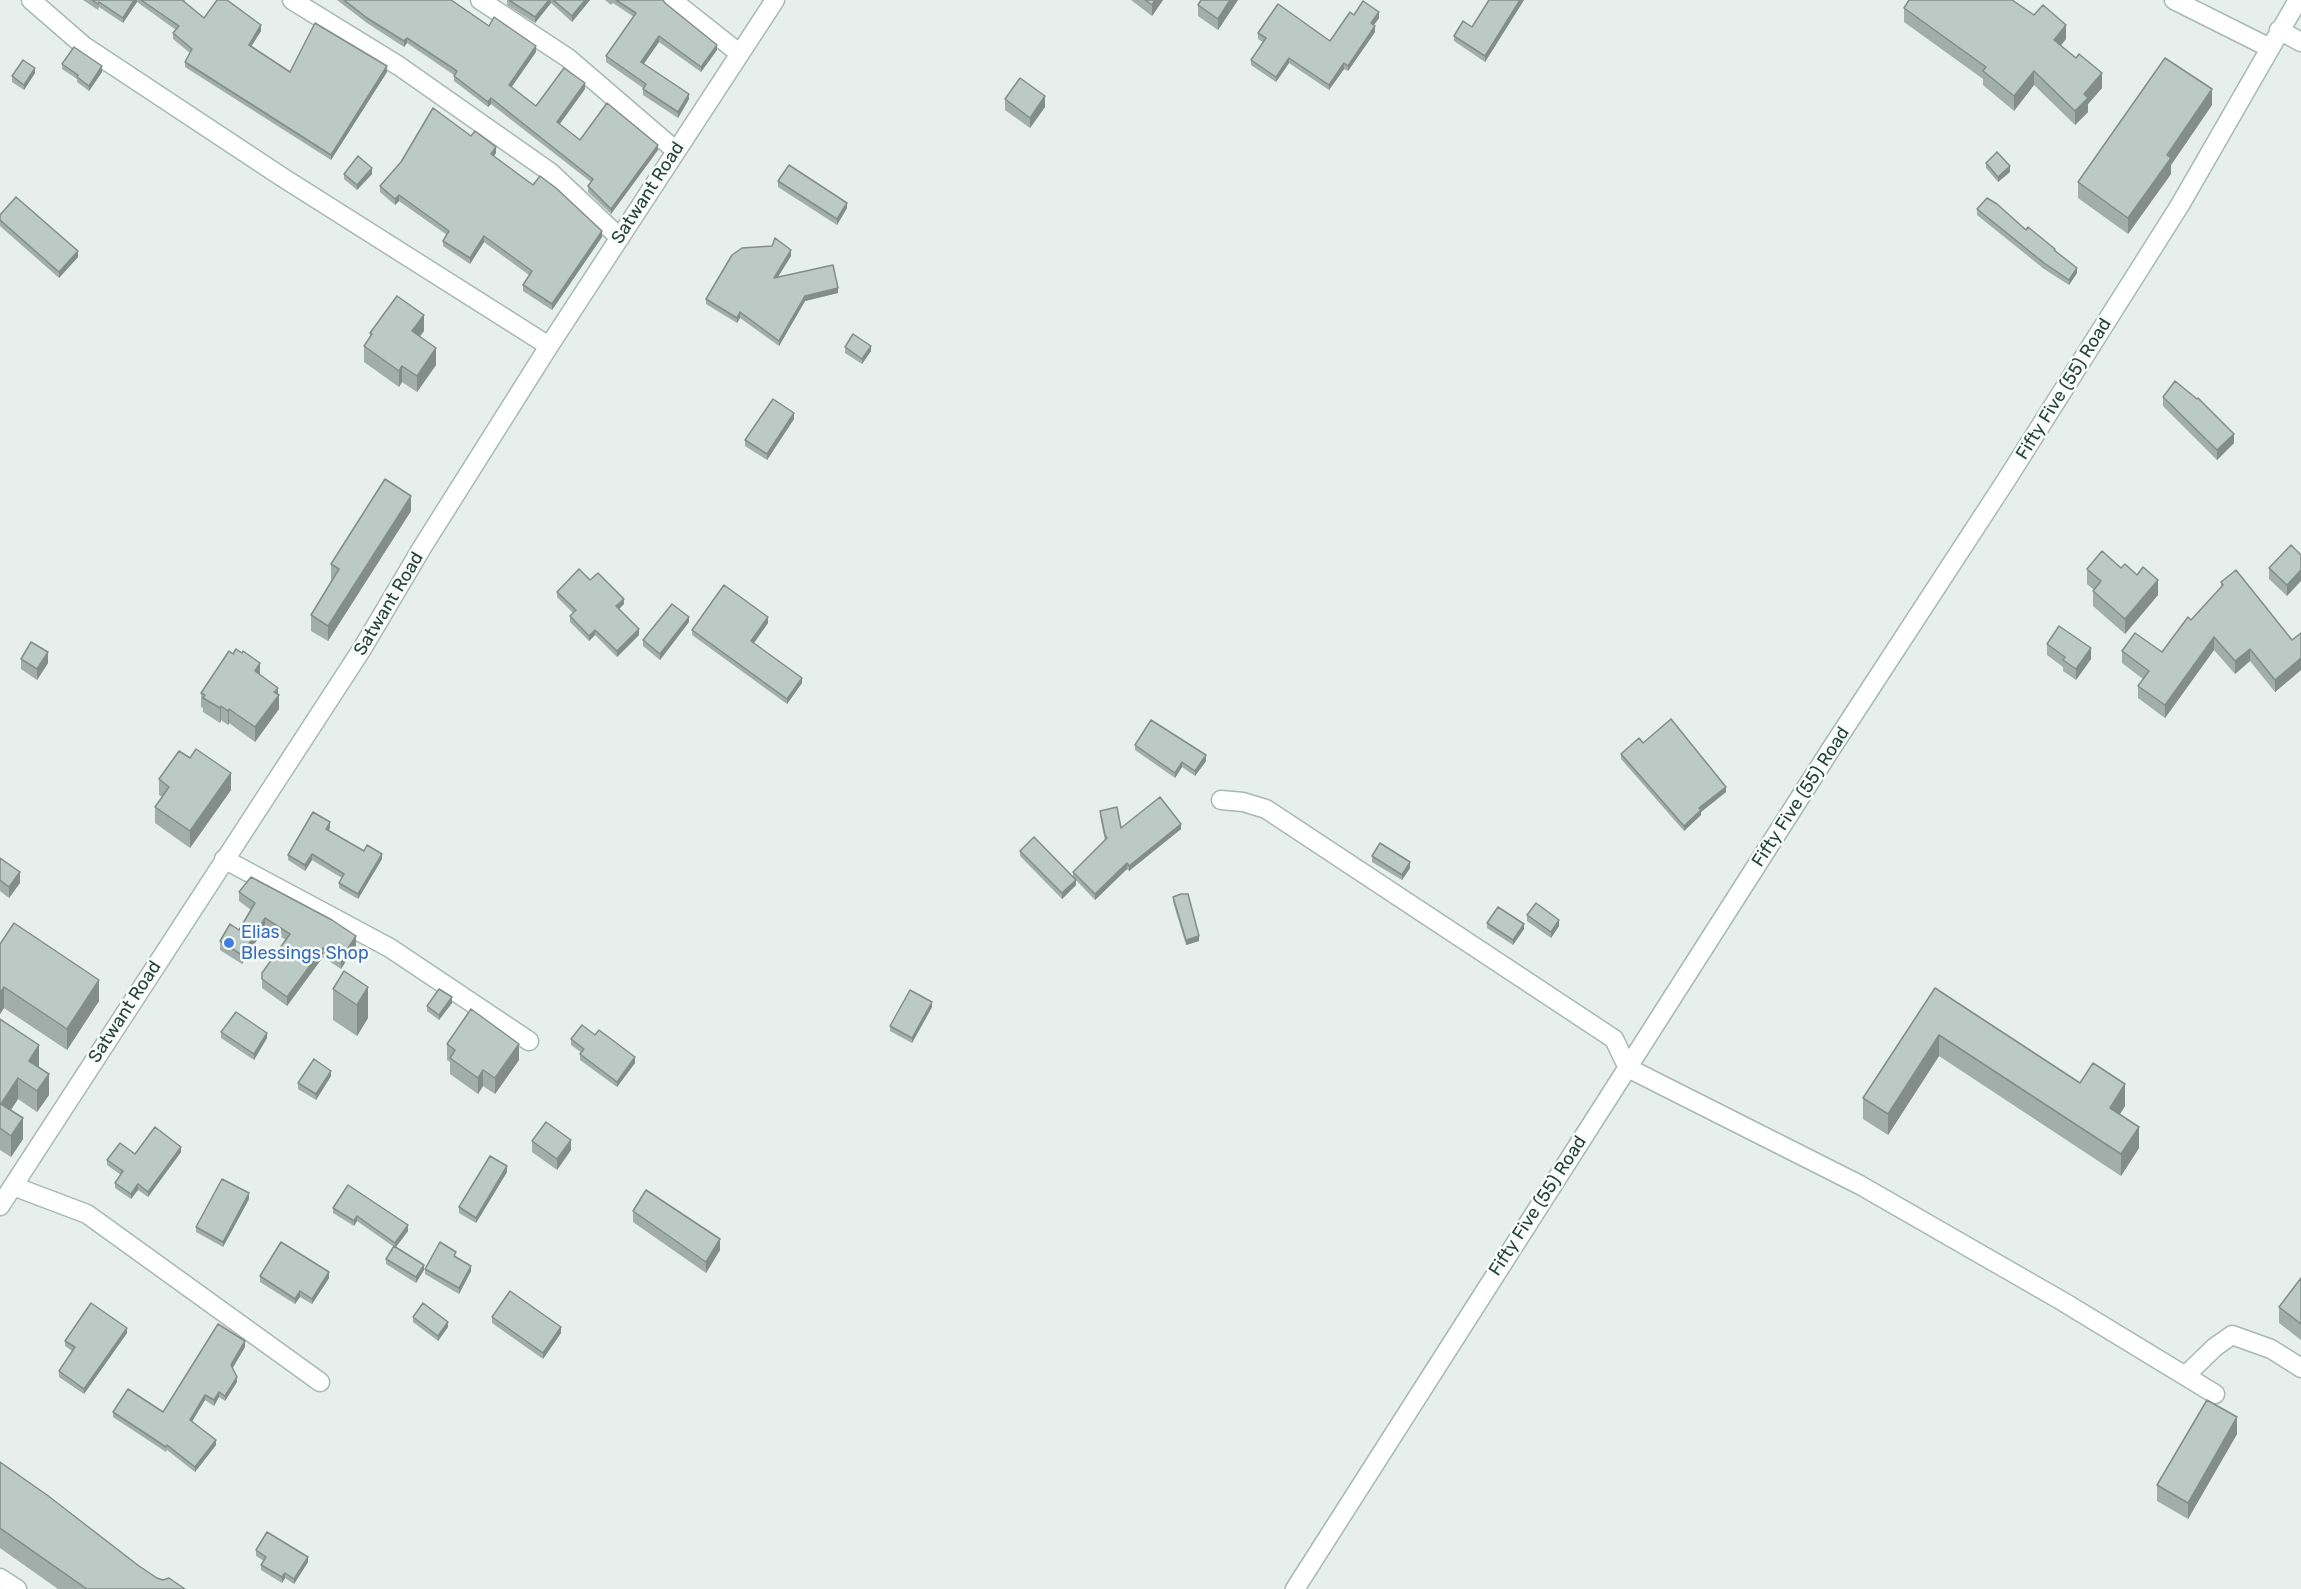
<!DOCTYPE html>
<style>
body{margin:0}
canvas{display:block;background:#e6efeb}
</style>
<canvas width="2301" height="1589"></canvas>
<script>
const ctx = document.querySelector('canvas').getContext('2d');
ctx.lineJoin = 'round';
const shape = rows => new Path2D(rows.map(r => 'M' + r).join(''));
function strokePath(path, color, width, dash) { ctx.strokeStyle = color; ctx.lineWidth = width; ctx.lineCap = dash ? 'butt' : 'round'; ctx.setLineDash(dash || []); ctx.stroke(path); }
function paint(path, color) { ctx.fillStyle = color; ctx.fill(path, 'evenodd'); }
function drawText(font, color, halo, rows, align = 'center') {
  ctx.font = font + ' Rubik,sans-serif'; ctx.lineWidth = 5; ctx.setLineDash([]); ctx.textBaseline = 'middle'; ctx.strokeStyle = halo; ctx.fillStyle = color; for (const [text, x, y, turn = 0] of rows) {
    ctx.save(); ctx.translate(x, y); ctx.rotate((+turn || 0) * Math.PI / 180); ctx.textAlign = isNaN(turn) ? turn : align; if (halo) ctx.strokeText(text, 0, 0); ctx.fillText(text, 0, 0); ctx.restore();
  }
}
const minor = shape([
 [31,0,84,46,282,177,549,346],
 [292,0,399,66,550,172,620,238],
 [480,0,568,58,675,150],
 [672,0,739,53],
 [2174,0,2270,48],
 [2279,30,2301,42],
 [1221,800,1243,802,1266,809,1614,1039,1628,1068,1860,1185,2062,1301,2215,1394],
 [224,859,390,948,529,1041],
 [13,1186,87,1214,320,1382],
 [0,1206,362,649,423,546,549,346,775,0],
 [2185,1376,2215,1347,2232,1335,2271,1349,2301,1368],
 [0,1578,17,1589],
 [1295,1589,1829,752,2007,479,2180,205,2298,0]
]);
strokePath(minor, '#a8b8b2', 21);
strokePath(minor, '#fff', 18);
paint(shape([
 [83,0,185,0,184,2,204,18,261,31,251,46,290,72,387,72,331,160,185,67,185,62,190,53,173,39,173,33,176,30,137,2,123,23,99,7,98,10],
 [337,0,451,0,489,26,536,52,511,87,536,106,585,89,559,124,580,140,658,150,611,214,588,192,588,186,591,182,491,104,488,107,454,81,454,75,407,43,404,47,367,23],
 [507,0,590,0,572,22,551,3,535,23,507,5],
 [605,0,663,0,665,3,717,50,701,72,659,42,643,64,689,99,678,118,643,95,643,88,606,62,606,56,634,17,613,3,611,5],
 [1131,0,1163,0,1152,16],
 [1238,0,1218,30,1198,16,1198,5],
 [1489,0,1524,0,1485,62,1454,41,1454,36,1472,27],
 [1904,8,2066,39,2061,45,2102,88,2088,104,2088,112,2075,125,2034,85,2014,111,1983,85,1983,79,1904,22],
 [1354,15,1379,18,1374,25,1375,32,1348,71,1344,69,1329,90,1289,63,1276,82,1251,65,1251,60,1263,42,1258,39,1258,33,1330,41],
 [62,64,102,72,89,91,77,82,77,79,62,69],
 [35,73,24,90,12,82,12,76],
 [1005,99,1045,107,1030,128,1005,110],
 [2212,105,2171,165,2171,174,2128,234,2078,198,2078,182],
 [471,136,496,153,494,156,602,237,552,310,523,291,523,285,529,275,484,242,470,264,443,246,443,241,447,235,399,201,395,205,380,192,380,186],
 [1986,163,2010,172,1998,182,1986,168],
 [344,174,372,174,357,190,344,179],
 [778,181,847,208,837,225,778,187],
 [1977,209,2026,230,2055,251,2077,273,2069,285,2044,269,1977,215],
 [0,215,78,257,59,278,0,226],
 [791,256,778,277,838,293,805,301,779,346,740,318,737,323,706,304,706,299],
 [424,331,420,336,436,365,417,392,402,382,399,387,364,362,364,346,370,338,370,333],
 [845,347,871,351,862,364,845,353],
 [2163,397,2197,399,2234,443,2217,460,2163,406],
 [794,419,767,460,745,446,745,440],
 [411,511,328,641,311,631,311,615,332,580,331,579,331,564],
 [2291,545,2287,596,2269,579,2269,568],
 [2121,568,2158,595,2125,634,2093,606,2093,591,2094,590,2087,584,2087,569],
 [590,580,624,604,619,609,639,635,617,657,595,635,589,641,570,622,570,616,573,613,557,597,557,592],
 [2221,582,2292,640,2301,633,2301,670,2275,692,2250,661,2235,674,2214,650,2165,718,2138,698,2138,686,2143,679,2122,663,2122,651,2162,652,2191,620,2221,587],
 [689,622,660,660,643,646,643,640],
 [768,623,754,643,802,683,787,704,692,635,692,630],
 [2047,644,2091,659,2076,680,2063,671,2063,667,2047,655],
 [21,659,48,663,37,680,21,669],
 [260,675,278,694,279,709,255,742,229,723,228,725,221,720,220,723,203,712,203,708,201,707,201,693],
 [1643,743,1726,792,1701,812,1701,815,1684,831,1621,759,1621,754],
 [1135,745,1206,761,1195,776,1182,767,1175,778,1135,750],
 [159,779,231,790,190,848,155,823,155,807,162,797,159,795],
 [1100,811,1121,828,1181,829,1129,871,1127,869,1095,900,1073,877,1073,872,1105,841,1100,816],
 [330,828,328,831,364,851,382,859,358,899,339,888,339,883,342,878,312,860,305,871,288,860,288,855],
 [1020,851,1076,885,1062,899,1020,856],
 [1372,856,1410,868,1402,880,1372,862],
 [0,858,20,883,9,898,0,891],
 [239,892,356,945,341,969,323,957,287,1006,262,988,262,973,286,940,265,927,242,964,220,950,220,941,239,930,251,910,239,901],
 [1173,897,1199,941,1186,945,1173,902],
 [1527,915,1559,926,1551,938,1527,921],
 [1487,923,1524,929,1513,945,1487,928],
 [0,944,99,1001,67,1050,4,1008,0,1014],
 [344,971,368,1018,357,1036,333,1020,333,989],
 [1935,988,2080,1083,2125,1106,2120,1114,2139,1148,2121,1176,1939,1056,1888,1135,1863,1119,1863,1098],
 [452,1003,439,1020,427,1011,427,1006],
 [932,1007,912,1043,890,1031,890,1026],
 [0,1019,39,1067,49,1095,37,1112,18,1099,11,1110,23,1139,11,1157,0,1150],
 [221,1032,267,1038,254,1060,221,1038],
 [571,1039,635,1063,617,1087,580,1060,580,1054,582,1053,571,1045],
 [447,1044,519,1060,495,1094,483,1086,478,1094,450,1074,450,1062,447,1060],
 [331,1076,316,1100,298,1089,298,1083],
 [532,1141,571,1150,557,1170,532,1152],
 [181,1152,148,1197,138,1190,131,1199,115,1188,115,1183,121,1175,107,1165,107,1160,135,1154],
 [507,1172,476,1223,459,1213,459,1207],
 [249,1199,223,1247,196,1232,196,1227],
 [333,1208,408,1231,396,1247,424,1270,416,1283,386,1264,386,1259,394,1247,357,1221,354,1226,333,1213],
 [633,1211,720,1250,706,1273,633,1222],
 [456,1257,471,1271,459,1294,425,1274,425,1269],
 [260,1276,329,1278,312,1304,300,1297,295,1304,260,1282],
 [2301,1278,2301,1340,2279,1323,2279,1307],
 [413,1317,448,1327,438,1341,413,1322],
 [492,1317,561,1333,543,1359,492,1323],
 [127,1333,84,1394,59,1377,59,1371,72,1351,65,1346,65,1341],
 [245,1347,233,1368,237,1382,225,1401,219,1397,214,1406,205,1400,192,1421,216,1445,195,1472,167,1450,166,1452,113,1417,113,1412,163,1412],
 [2237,1434,2188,1519,2157,1501,2157,1485],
 [0,1462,139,1566,157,1578,185,1589,58,1589,0,1548],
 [256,1550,308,1562,294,1584,285,1578,282,1583,261,1570,261,1565,264,1561,256,1556]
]), '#a1aea9');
paint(shape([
 [134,0,137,0,137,2,123,23,123,18],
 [549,0,551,0,551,3,535,23,535,17],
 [585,0,590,0,572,22,572,16],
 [1155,0,1163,0,1152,16,1152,5],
 [1230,0,1238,0,1218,30,1218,19],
 [1520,0,1524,0,1485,62,1485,56],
 [1379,12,1379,18,1371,29,1371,23],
 [261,25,261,31,249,50,249,45],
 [2066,25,2066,39,2054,54,2054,40],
 [1375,26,1375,32,1348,71,1348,66],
 [659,36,659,42,641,68,641,62],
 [407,38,407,43,404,47,404,41],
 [717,45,717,50,701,72,701,67],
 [536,46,536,52,509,91,509,85],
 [1289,58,1289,63,1276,82,1276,77],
 [1344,63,1344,69,1329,90,1329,85],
 [102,66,102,72,89,91,89,86],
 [387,66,387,72,331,160,331,155],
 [35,68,35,73,24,90,24,85],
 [2034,71,2034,85,2014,111,2014,96],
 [2102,73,2102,88,2088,104,2088,112,2075,125,2075,111,2084,94],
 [585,83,585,89,557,128,557,122],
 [2212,89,2212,105,2171,165,2171,174,2128,234,2128,218,2167,155],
 [689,94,689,99,678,118,678,112],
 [1045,96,1045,107,1030,128,1030,118],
 [491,98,491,104,488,107,488,102],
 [658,145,658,150,611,214,611,209],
 [496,147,496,153,491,160,491,154],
 [2010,166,2010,172,1998,182,1998,177],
 [372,168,372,174,357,190,357,185],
 [399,195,399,201,395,205,395,199],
 [847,203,847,208,837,225,837,219],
 [602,231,602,237,552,310,552,304],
 [484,236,484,242,470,264,470,258],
 [791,250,791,256,774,283,774,278],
 [78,251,78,257,59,278,59,272],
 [2077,268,2077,273,2069,285,2069,280],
 [838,288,838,293,805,301,779,346,779,341,805,296],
 [740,312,740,318,737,323,737,318],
 [424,315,424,331,412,347,412,331],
 [871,346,871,351,862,364,862,359],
 [436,348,436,365,417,392,417,376],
 [402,366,402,382,399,387,399,371],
 [794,413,794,419,767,460,767,454],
 [2234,434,2234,443,2217,460,2217,450],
 [411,496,411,511,328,641,328,626],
 [2301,570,2301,581,2287,596,2287,585],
 [2158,580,2158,595,2125,634,2125,619],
 [624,599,624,604,616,612,616,606],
 [689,617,689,622,660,660,660,654],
 [768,617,768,623,751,647,751,641],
 [639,629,639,635,617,657,617,651],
 [595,630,595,635,589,641,589,636],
 [2214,637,2214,650,2165,718,2165,705],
 [2091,648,2091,659,2076,680,2076,669],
 [2250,649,2250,661,2235,674,2235,661],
 [48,652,48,663,37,680,37,669],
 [2301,658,2301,670,2275,692,2275,680],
 [260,663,260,677,255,671],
 [802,678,802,683,787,704,787,699],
 [278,688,278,697,279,695,279,709,255,742,255,727],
 [221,706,221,720,220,723,220,708],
 [229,709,229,723,228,725,228,711],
 [1206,755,1206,761,1195,776,1195,771],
 [1182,762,1182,767,1175,778,1175,773],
 [231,773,231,790,190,848,190,831],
 [1726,787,1726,792,1701,812,1701,815,1684,831,1684,826,1699,808],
 [330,822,330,828,326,835,326,829],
 [1181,824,1181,829,1129,871,1129,866],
 [312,854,312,860,305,871,305,865],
 [382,854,382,859,358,899,358,894],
 [1410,862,1410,868,1402,880,1402,875],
 [1127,863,1127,869,1095,900,1095,894],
 [20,872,20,883,9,898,9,887],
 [1076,880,1076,885,1062,899,1062,893],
 [265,918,265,927,242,964,242,955],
 [1559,920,1559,926,1551,938,1551,932],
 [1524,924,1524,929,1513,945,1513,940],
 [356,936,356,945,341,969,341,959],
 [1199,936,1199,941,1186,945,1186,940],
 [323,948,323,957,287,1006,287,997],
 [99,980,99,1001,67,1050,67,1029],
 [4,987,4,1008,0,1014,0,993],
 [368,987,368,1018,357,1036,357,1005],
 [452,997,452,1003,439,1020,439,1015],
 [932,1002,932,1007,912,1043,912,1038],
 [267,1033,267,1038,254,1060,254,1054],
 [1939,1035,1939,1056,1888,1135,1888,1114],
 [519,1044,519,1060,495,1094,495,1078],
 [39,1045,39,1067,29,1082,29,1061],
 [635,1057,635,1063,617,1087,617,1082],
 [483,1070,483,1086,478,1094,478,1078],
 [331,1071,331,1076,316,1100,316,1094],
 [49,1074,49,1095,37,1112,37,1091],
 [18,1078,18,1099,1,1125,1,1104],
 [2125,1084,2125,1106,2110,1129,2110,1108],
 [23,1118,23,1139,11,1157,11,1136],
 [2139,1127,2139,1148,2121,1176,2121,1154],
 [571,1140,571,1150,557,1170,557,1159],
 [181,1147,181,1152,148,1197,148,1192],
 [507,1166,507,1172,476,1223,476,1218],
 [138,1184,138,1190,131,1199,131,1194],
 [249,1193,249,1199,223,1247,223,1242],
 [357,1216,357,1221,354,1226,354,1221],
 [408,1225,408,1231,395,1248,395,1243],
 [720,1239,720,1250,706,1273,706,1262],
 [424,1265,424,1270,416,1283,416,1277],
 [471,1266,471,1271,459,1294,459,1288],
 [329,1272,329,1278,312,1304,312,1299],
 [300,1291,300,1297,295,1304,295,1299],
 [448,1322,448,1327,438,1341,438,1336],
 [561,1327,561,1333,543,1359,543,1353],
 [127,1328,127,1333,84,1394,84,1389],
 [245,1341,245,1347,231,1370,231,1365],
 [237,1377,237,1382,225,1401,225,1396],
 [219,1392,219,1397,214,1406,214,1400],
 [205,1395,205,1400,190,1425,190,1420],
 [2237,1417,2237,1434,2188,1519,2188,1503],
 [216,1440,216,1445,195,1472,195,1467],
 [308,1557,308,1562,294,1584,294,1579],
 [285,1573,285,1578,282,1583,282,1577]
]), '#838d89');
const building = shape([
 [92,0,134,0,123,18,99,2,98,4,92,0],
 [141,0,182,0,204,18,217,0,227,0,261,25,249,45,290,72,315,23,387,66,331,155,185,62,192,49,173,33,179,26,141,0],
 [344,0,451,0,489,26,494,17,536,46,509,85,536,106,564,68,585,83,557,122,580,140,607,103,658,145,611,209,588,186,593,179,491,98,488,102,454,76,457,71,407,38,404,41,367,18,344,0],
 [509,0,549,0,535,17,509,0],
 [553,0,585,0,572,16,553,0],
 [616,0,663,0,665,3,717,45,701,67,659,36,641,62,689,94,678,112,643,89,646,84,606,56,636,13,616,0],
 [1145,0,1155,0,1152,5,1145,0],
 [1201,0,1230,0,1218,19,1198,5,1201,0],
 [1489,0,1520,0,1485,56,1454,36,1463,21,1472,27,1489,0],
 [1909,0,2012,0,2034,15,2043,5,2066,25,2054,40,2076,58,2079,54,2102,73,2084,94,2088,98,2075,111,2034,71,2014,96,1983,71,1986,67,1904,8,1909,0],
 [1363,1,1379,12,1371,23,1375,26,1348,66,1344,63,1329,85,1289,58,1276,77,1251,60,1266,38,1258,33,1278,4,1330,41,1350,12,1354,15,1363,1],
 [74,47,102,66,89,86,77,77,78,75,62,64,74,47],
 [2165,58,2212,89,2167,155,2171,158,2128,218,2078,182,2165,58],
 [23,60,35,68,24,85,12,76,23,60],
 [1020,78,1045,96,1030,118,1005,99,1020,78],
 [433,108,471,136,475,131,496,147,491,154,533,185,540,176,556,188,602,231,552,304,523,285,532,271,484,236,470,258,443,241,449,231,399,195,395,199,380,186,401,162,433,108],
 [1997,152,2010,166,1998,177,1986,163,1997,152],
 [358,156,372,168,357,185,344,174,358,156],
 [789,165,847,203,837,219,778,181,789,165],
 [16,197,78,251,59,272,0,220,0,215,16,197],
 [1987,198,1997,204,2026,230,2028,227,2055,249,2054,250,2077,268,2069,280,2044,263,1977,209,1987,198],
 [775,238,791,250,774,278,833,265,838,288,805,296,779,341,740,312,737,318,706,299,732,255,742,248,772,246,775,238],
 [397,296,424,315,412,331,436,348,417,376,402,366,399,371,364,346,372,334,370,333,397,296],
 [853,334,871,346,862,359,845,347,853,334],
 [2175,381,2197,399,2198,398,2234,434,2217,450,2163,397,2175,381],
 [773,399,794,413,767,454,745,440,773,399],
 [385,479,411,496,328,626,311,615,339,569,331,564,385,479],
 [2291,545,2301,555,2301,570,2287,585,2269,568,2291,545],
 [2102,551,2121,568,2125,564,2137,575,2143,567,2158,580,2125,619,2093,591,2101,581,2087,569,2102,551],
 [579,569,590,580,598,573,624,599,616,606,639,629,617,651,595,630,589,636,570,616,576,610,557,592,579,569],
 [2236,570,2292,640,2301,633,2301,658,2275,680,2250,649,2235,661,2214,637,2165,705,2138,686,2149,671,2122,651,2135,633,2162,652,2188,617,2191,620,2223,585,2221,582,2236,570],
 [724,585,768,617,751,641,802,678,787,699,692,630,724,585],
 [672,604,689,617,660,654,643,640,672,604],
 [2059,626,2091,648,2076,669,2063,660,2065,657,2047,644,2059,626],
 [31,642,48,652,37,669,21,659,31,642],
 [236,649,242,653,243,651,260,663,255,671,278,688,274,692,279,695,255,727,229,709,228,711,221,706,220,708,203,698,205,695,201,693,229,651,233,654,236,649],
 [1671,719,1726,787,1699,808,1701,810,1684,826,1621,754,1639,738,1643,743,1671,719],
 [1151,720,1206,755,1195,771,1182,762,1175,773,1135,745,1151,720],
 [196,749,231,773,190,831,155,807,169,787,159,779,179,751,190,758,196,749],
 [1160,797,1181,824,1129,866,1127,863,1095,894,1073,872,1107,838,1105,835,1100,811,1117,807,1121,828,1160,797],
 [313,812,330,822,326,829,364,851,367,845,382,854,358,894,339,883,344,874,312,854,305,865,288,855,313,812],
 [1034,837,1076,880,1062,893,1020,851,1034,837],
 [1380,843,1410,862,1402,875,1372,856,1380,843],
 [0,858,20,872,9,887,0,880,0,858],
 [251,877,332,920,356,936,341,959,323,948,287,997,262,979,262,973,290,934,265,918,242,955,220,941,230,924,239,930,255,903,239,892,251,877],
 [1181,894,1188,894,1199,936,1186,940,1173,897,1181,894],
 [1536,903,1559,920,1551,932,1527,915,1536,903],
 [1498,907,1524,924,1513,940,1487,923,1498,907],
 [14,923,99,980,67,1029,4,987,0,993,0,944,14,923],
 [344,971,368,987,357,1005,333,989,344,971],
 [1935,988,2080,1083,2093,1063,2125,1084,2110,1108,2139,1127,2121,1154,1939,1035,1888,1114,1863,1098,1935,988],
 [439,989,452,997,439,1015,427,1006,439,989],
 [910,990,932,1002,912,1038,890,1026,910,990],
 [471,1009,519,1044,495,1078,483,1070,478,1078,450,1058,455,1050,447,1044,471,1009],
 [236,1012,267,1033,254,1054,221,1032,236,1012],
 [0,1019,39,1045,29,1061,49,1074,37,1091,18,1078,1,1104,23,1118,11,1136,0,1128,0,1019],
 [582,1025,595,1035,599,1030,635,1057,617,1082,580,1054,584,1049,571,1039,582,1025],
 [314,1059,331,1071,316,1094,298,1083,314,1059],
 [546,1122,571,1140,557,1159,532,1141,546,1122],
 [155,1127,181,1147,148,1192,138,1184,131,1194,115,1183,123,1171,107,1160,120,1143,135,1154,155,1127],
 [490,1156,507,1166,476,1218,459,1207,490,1156],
 [222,1179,249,1193,223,1242,196,1227,222,1179],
 [348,1185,408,1225,395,1243,357,1216,354,1221,333,1208,348,1185],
 [646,1190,720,1239,706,1262,633,1211,646,1190],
 [281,1242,329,1272,312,1299,300,1291,295,1299,260,1276,281,1242],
 [440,1242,456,1252,454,1256,471,1266,459,1288,425,1269,440,1242],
 [394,1246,424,1265,416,1277,386,1259,394,1246],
 [2301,1278,2301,1324,2279,1307,2301,1278],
 [510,1291,561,1327,543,1353,492,1317,510,1291],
 [91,1303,127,1328,84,1389,59,1371,75,1347,65,1341,91,1303],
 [423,1303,448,1322,438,1336,413,1317,423,1303],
 [218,1324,245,1341,231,1365,237,1377,225,1396,219,1392,214,1400,205,1395,190,1420,216,1440,195,1467,167,1445,166,1447,113,1412,128,1389,163,1412,218,1324],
 [2207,1400,2237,1417,2188,1503,2157,1485,2207,1400],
 [0,1462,47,1495,139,1566,157,1578,163,1580,169,1578,185,1589,87,1589,0,1528,0,1462],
 [267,1532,308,1557,294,1579,285,1573,282,1577,261,1565,266,1557,256,1550,267,1532]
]);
paint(building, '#bbcac4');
strokePath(building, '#838d89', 1.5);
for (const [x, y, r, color] of [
 [229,943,6,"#3f7fe0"]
]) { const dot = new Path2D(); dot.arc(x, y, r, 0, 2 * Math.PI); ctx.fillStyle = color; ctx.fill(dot); strokePath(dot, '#f7fbf9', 2); }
drawText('18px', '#24423a', '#f7fbf9', [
 ["Satwant Road",648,193,-57],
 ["Fifty Five (55) Road",2064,389,-58],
 ["Satwant Road",389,604,-59],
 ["Fifty Five (55) Road",1801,797,-57],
 ["Satwant Road",125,1012,-57],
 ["Fifty Five (55) Road",1538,1206,-57]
]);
drawText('18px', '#366cbe', '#f7fbf9', [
 ["Elias",241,933],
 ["Blessings Shop",241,954]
], 'left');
</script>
